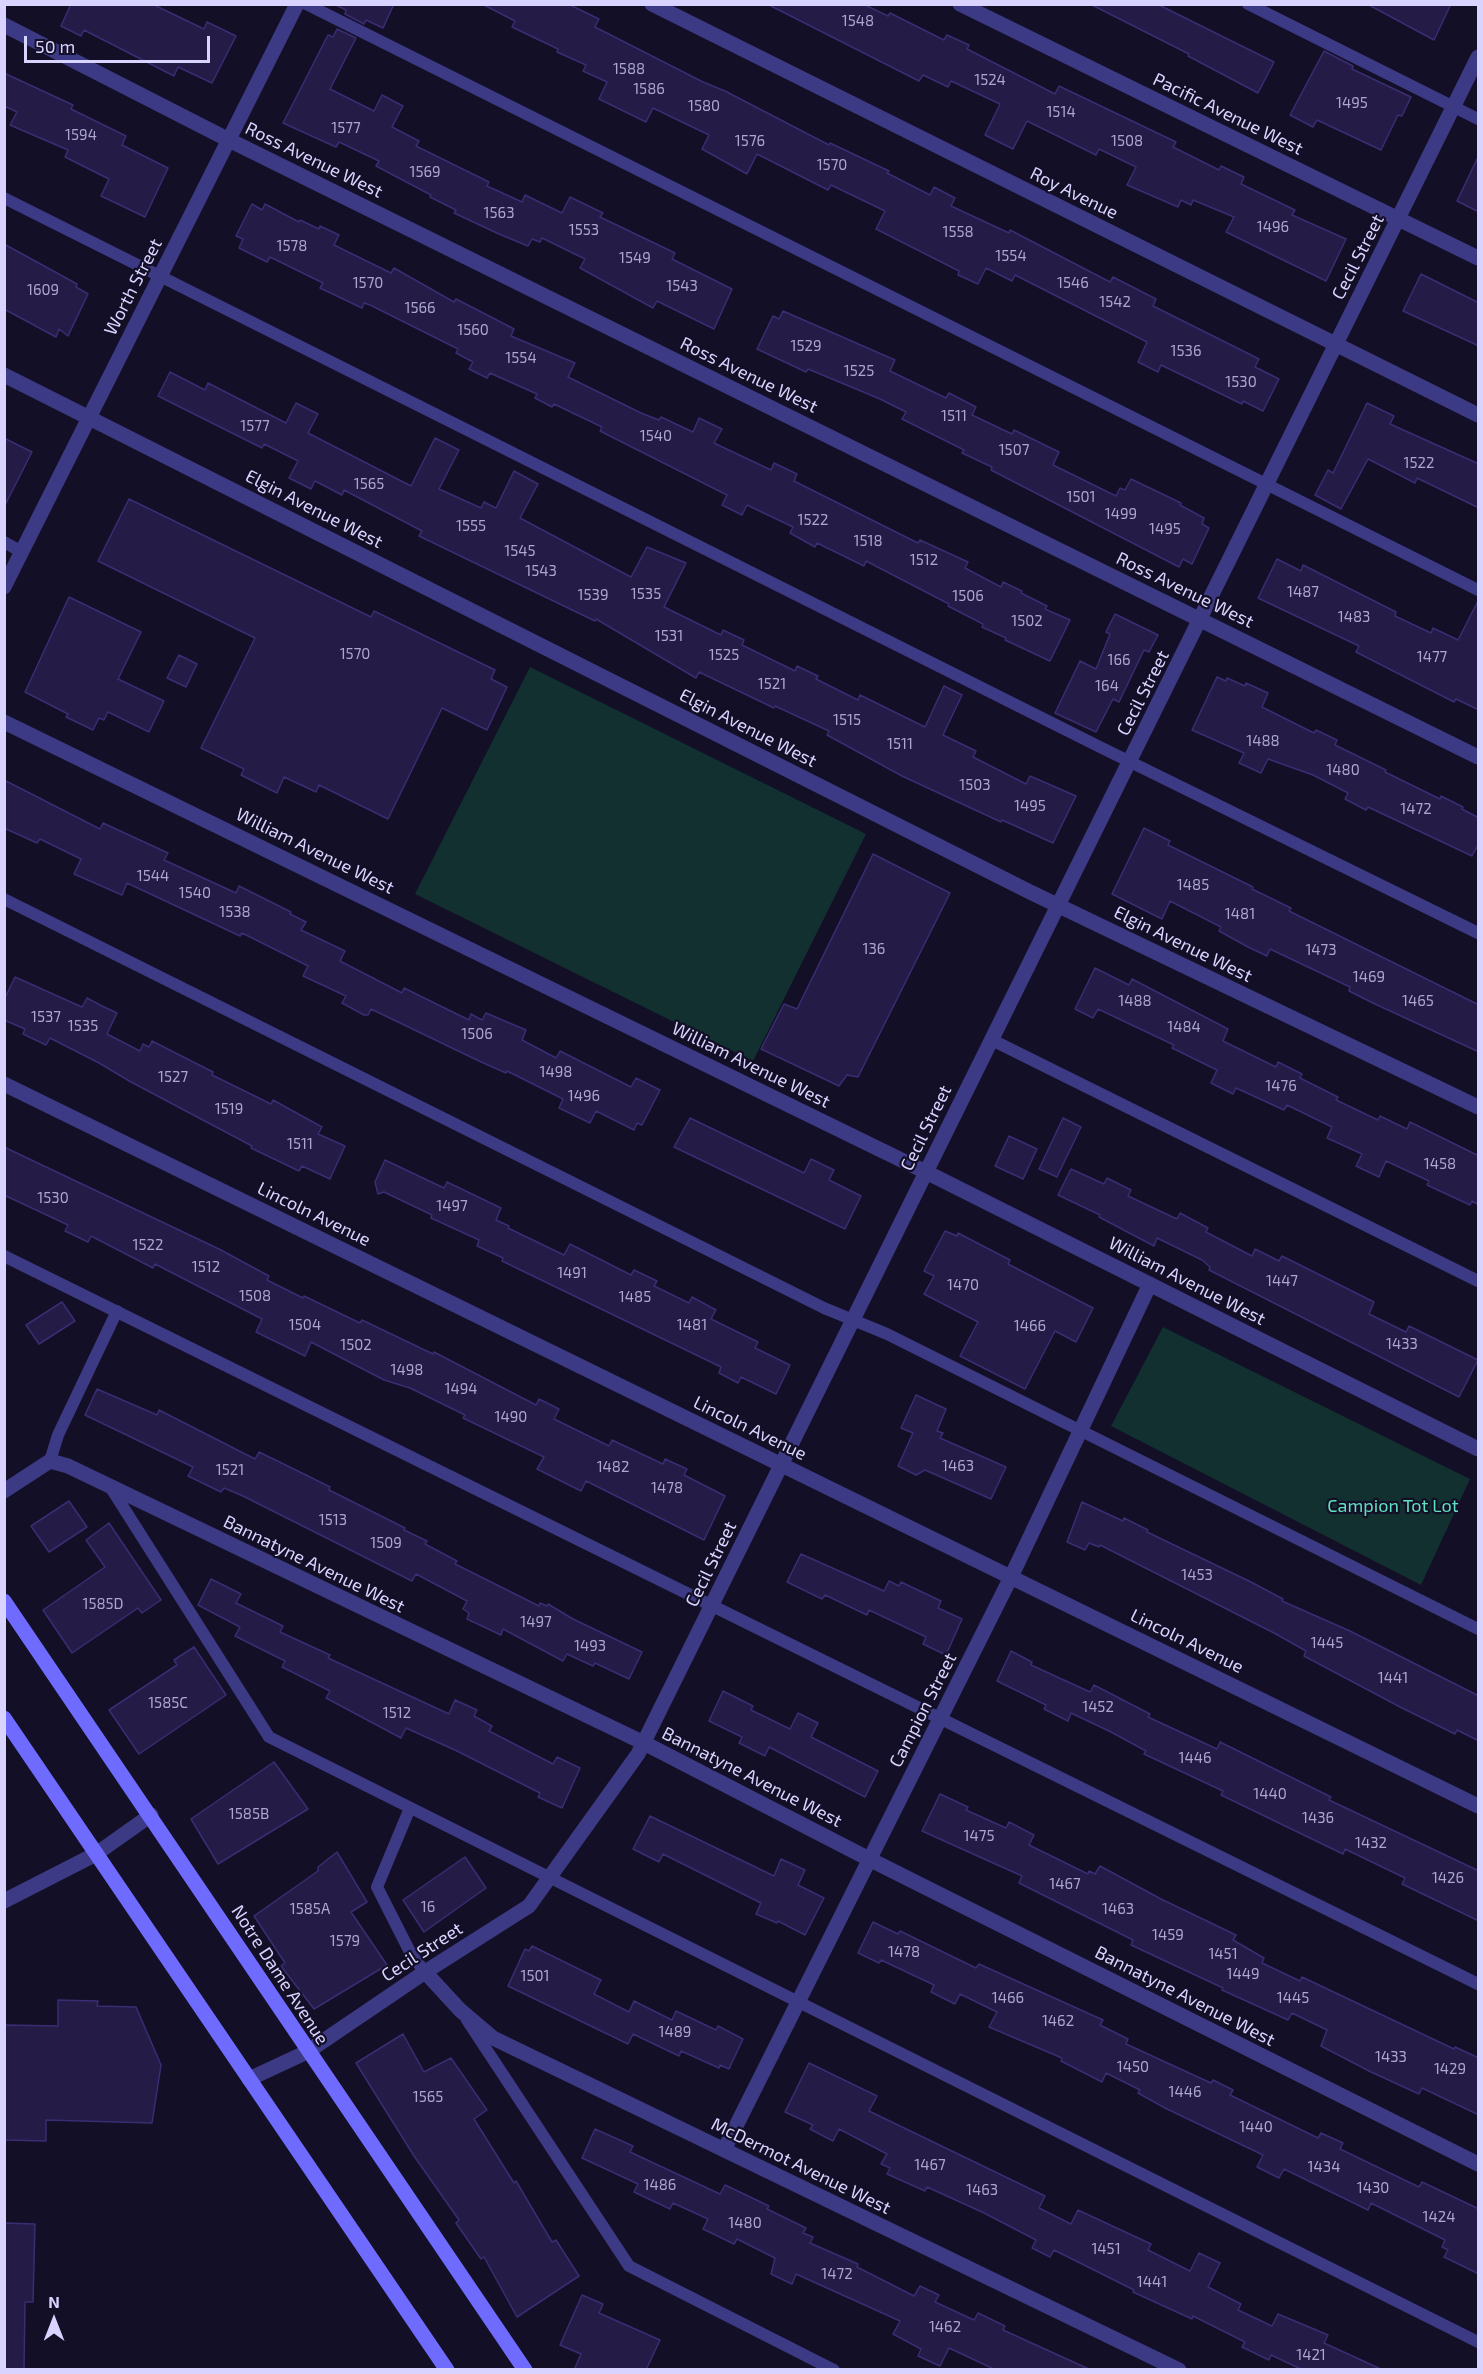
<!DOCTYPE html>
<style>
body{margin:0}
#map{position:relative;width:1483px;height:2374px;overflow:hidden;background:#130f26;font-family:"Exo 2",sans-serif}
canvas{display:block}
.frame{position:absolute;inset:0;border:6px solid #d9d4ff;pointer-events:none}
.north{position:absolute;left:24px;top:2290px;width:60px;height:60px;-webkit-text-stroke:4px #130f26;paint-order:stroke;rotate:0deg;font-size:16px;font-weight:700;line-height:24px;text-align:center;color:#d9d4ff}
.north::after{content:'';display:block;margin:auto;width:21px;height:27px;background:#d9d4ff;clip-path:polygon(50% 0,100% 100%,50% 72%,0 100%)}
.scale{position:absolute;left:24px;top:36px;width:186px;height:27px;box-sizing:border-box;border:3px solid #d9d4ff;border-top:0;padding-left:8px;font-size:18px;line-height:21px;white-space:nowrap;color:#d9d4ff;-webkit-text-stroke:4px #130f26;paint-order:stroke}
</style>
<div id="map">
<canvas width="1483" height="2374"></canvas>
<div class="frame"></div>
<div class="north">N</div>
<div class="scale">50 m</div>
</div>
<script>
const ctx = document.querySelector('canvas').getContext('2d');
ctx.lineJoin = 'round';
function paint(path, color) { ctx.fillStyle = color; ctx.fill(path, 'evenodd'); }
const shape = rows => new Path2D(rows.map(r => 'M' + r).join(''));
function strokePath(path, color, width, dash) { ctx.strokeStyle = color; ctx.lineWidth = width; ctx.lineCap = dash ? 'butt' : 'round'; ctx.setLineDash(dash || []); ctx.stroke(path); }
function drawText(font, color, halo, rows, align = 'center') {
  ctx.font = font + ' "Exo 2",sans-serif'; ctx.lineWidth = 4.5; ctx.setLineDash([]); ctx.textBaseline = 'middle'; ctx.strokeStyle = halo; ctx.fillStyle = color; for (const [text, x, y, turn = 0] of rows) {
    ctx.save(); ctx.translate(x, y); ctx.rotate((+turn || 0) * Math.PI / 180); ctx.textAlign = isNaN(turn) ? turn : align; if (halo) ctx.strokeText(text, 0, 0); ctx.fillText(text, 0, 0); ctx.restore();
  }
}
paint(shape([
 [530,667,866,834,753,1061,415,894],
 [1163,1327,1470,1479,1421,1585,1111,1426]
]), '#12302f');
const building = shape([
 [71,4,152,4,204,29,207,22,236,36,212,83,178,67,174,76,84,30,81,36,61,26,71,4],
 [334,4,394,4,383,28,366,20,364,24,345,14,346,10,334,4],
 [482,4,568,4,599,19,595,27,703,82,725,91,829,145,830,143,889,171,887,173,930,195,934,187,955,198,951,206,1009,233,1010,230,1110,282,1113,277,1156,299,1153,306,1259,359,1255,367,1279,379,1263,411,1243,401,1242,404,1161,365,1158,372,1138,362,1147,342,1015,275,1012,281,986,268,978,284,958,275,959,271,876,229,885,211,831,185,828,190,757,154,747,174,702,149,709,135,653,108,646,122,599,99,607,82,583,71,586,65,557,52,558,49,512,27,515,21,482,4],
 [767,4,863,4,888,16,890,13,944,40,947,35,969,45,967,49,1055,94,1059,86,1176,142,1173,147,1219,170,1221,166,1244,177,1241,184,1295,210,1292,215,1346,239,1326,281,1226,232,1234,217,1193,200,1191,205,1181,200,1178,207,1127,185,1136,167,1099,149,1096,155,1027,121,1013,149,985,135,1000,104,951,81,948,87,923,75,919,81,767,4],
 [1090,4,1157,4,1274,62,1258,93,1188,56,1189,54,1090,4],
 [1367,4,1451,4,1434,40,1367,4],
 [337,29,356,38,330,89,374,111,382,95,403,106,392,127,419,141,416,146,489,182,487,186,522,202,525,195,562,213,570,197,603,213,600,217,675,253,672,259,732,289,714,329,657,301,653,308,580,268,585,259,542,238,540,242,532,239,528,246,499,234,454,213,456,210,430,197,431,195,376,166,379,161,339,142,336,147,283,123,328,35,333,37,337,29],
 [1324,51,1353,66,1352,69,1411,97,1402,116,1398,115,1381,150,1317,120,1313,127,1290,115,1324,51],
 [4,73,73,105,71,109,126,136,122,145,168,168,145,217,101,196,109,179,65,157,68,150,10,125,17,112,4,106,4,73],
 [1479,155,1479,212,1457,201,1479,155],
 [252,204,262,210,265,204,299,222,300,220,319,229,320,226,339,235,334,245,391,273,394,268,454,302,456,299,493,318,514,329,511,336,575,363,568,377,641,413,659,420,661,417,693,432,699,418,722,429,714,443,771,470,774,463,797,474,794,481,918,543,920,540,968,562,965,568,1001,587,1003,582,1022,591,1021,593,1047,606,1045,609,1070,620,1050,661,1005,640,1006,638,982,627,983,624,948,606,949,604,866,561,864,566,817,543,815,547,790,533,793,527,747,505,742,515,722,505,727,495,600,431,602,427,554,404,552,407,535,398,537,394,490,373,487,378,469,369,473,362,456,353,458,349,370,305,364,303,362,308,320,288,323,283,270,257,267,262,239,248,243,239,236,236,252,204],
 [4,244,77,284,76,287,88,294,68,336,59,329,56,337,4,309,4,244],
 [1421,274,1479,303,1479,346,1403,311,1421,274],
 [783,311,895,360,890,371,946,398,949,393,976,407,972,415,1012,434,1014,430,1059,452,1053,465,1116,496,1120,488,1125,490,1131,479,1181,503,1180,505,1204,518,1202,524,1209,528,1192,564,1183,559,1179,567,991,470,992,467,962,453,964,450,902,419,906,412,880,399,808,369,806,372,757,349,773,316,779,319,783,311],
 [170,372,205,390,208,383,286,423,296,403,318,414,308,433,411,486,435,438,459,450,439,489,481,508,484,502,496,508,514,471,538,484,520,518,631,577,647,547,686,563,664,607,721,635,723,630,744,640,742,645,795,671,797,666,818,676,816,679,858,700,860,695,925,727,944,686,962,695,943,735,976,751,973,757,1026,784,1030,776,1076,796,1053,843,1002,820,1001,822,902,776,827,735,829,731,775,706,774,708,699,672,696,678,596,619,595,621,419,536,422,531,344,490,342,495,315,481,311,489,289,478,298,461,264,444,262,448,158,396,170,372],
 [1367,403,1394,416,1390,424,1479,464,1479,508,1417,478,1415,483,1368,459,1341,509,1315,495,1328,470,1333,473,1367,403],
 [4,438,32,452,4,507,4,438],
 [129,499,371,617,374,611,495,670,491,679,507,687,487,730,442,708,388,819,319,785,316,792,284,777,277,793,241,775,244,769,201,748,255,638,98,561,129,499],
 [1277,559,1301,571,1303,565,1396,612,1395,616,1431,633,1433,628,1458,640,1479,599,1479,710,1456,699,1454,702,1356,652,1359,646,1258,598,1277,559],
 [69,597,141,632,118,679,164,701,149,732,108,712,104,720,99,718,93,730,66,717,68,714,25,692,69,597],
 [1115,614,1158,635,1149,652,1144,650,1119,702,1113,699,1096,732,1055,713,1080,661,1096,669,1110,634,1106,632,1115,614],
 [179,655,197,664,186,687,167,678,179,655],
 [1217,677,1226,681,1227,678,1245,686,1246,683,1268,693,1262,707,1314,733,1316,730,1337,740,1335,745,1386,770,1385,772,1440,799,1441,796,1463,807,1462,809,1479,818,1479,843,1472,856,1368,807,1366,810,1345,799,1348,793,1313,775,1268,759,1261,773,1239,763,1244,753,1192,730,1217,677],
 [4,780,100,829,103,823,168,853,164,860,236,893,239,886,291,912,290,914,306,922,301,930,345,951,340,961,402,993,404,988,469,1020,471,1014,482,1020,486,1013,526,1030,522,1040,556,1058,560,1051,631,1087,636,1078,660,1090,642,1125,637,1123,634,1130,596,1111,590,1123,559,1108,563,1099,507,1071,506,1073,479,1061,371,1009,368,1015,364,1015,342,1003,346,996,303,976,308,966,242,933,240,936,127,883,122,895,74,874,81,859,40,839,37,843,4,828,4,780],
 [1144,828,1170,841,1168,845,1253,887,1252,889,1291,908,1289,911,1479,1005,1479,1052,1375,1004,1349,991,1350,987,1270,949,1267,956,1248,947,1219,931,1221,927,1170,901,1162,919,1112,894,1144,828],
 [873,854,950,893,858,1077,847,1075,839,1086,761,1049,784,1004,797,1009,873,854],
 [1095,968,1129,985,1132,979,1228,1029,1223,1041,1276,1067,1278,1062,1302,1074,1300,1078,1338,1097,1336,1100,1378,1120,1380,1116,1407,1129,1410,1122,1479,1156,1479,1205,1472,1201,1470,1205,1427,1185,1429,1181,1386,1161,1379,1177,1356,1166,1362,1154,1327,1138,1332,1127,1287,1105,1284,1110,1236,1088,1233,1094,1211,1083,1217,1070,1172,1048,1174,1045,1098,1009,1093,1018,1075,1009,1095,968],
 [15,977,82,1007,87,998,102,1006,117,1013,107,1034,140,1051,143,1044,149,1047,152,1041,213,1072,212,1075,271,1104,273,1100,322,1127,318,1134,345,1146,330,1179,302,1166,299,1171,251,1148,252,1146,131,1082,99,1063,50,1038,46,1045,23,1034,25,1029,4,1020,4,1000,15,977],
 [690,1118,804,1173,811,1159,834,1170,829,1180,861,1196,845,1229,674,1147,690,1118],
 [1063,1118,1081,1127,1057,1177,1039,1169,1063,1118],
 [1009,1136,1037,1149,1023,1179,995,1166,1009,1136],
 [4,1147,219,1249,269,1276,267,1280,303,1298,304,1296,360,1323,362,1320,433,1354,434,1352,536,1405,539,1399,559,1409,554,1419,609,1446,612,1440,663,1464,665,1459,687,1469,684,1475,725,1496,704,1540,586,1481,581,1491,537,1469,544,1457,463,1418,465,1415,410,1388,384,1380,311,1342,305,1356,256,1332,262,1319,155,1264,153,1268,91,1236,88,1242,65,1231,68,1225,4,1195,4,1147],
 [385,1160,444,1188,447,1182,501,1208,496,1220,509,1226,508,1228,564,1255,570,1244,631,1275,634,1270,657,1281,654,1286,689,1303,692,1297,716,1310,711,1319,758,1342,755,1348,790,1365,776,1394,741,1377,738,1383,719,1373,721,1367,502,1261,503,1258,477,1246,479,1240,431,1218,432,1215,384,1192,378,1194,375,1182,385,1160],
 [1071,1169,1104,1184,1107,1178,1131,1190,1128,1196,1177,1219,1180,1213,1208,1228,1206,1232,1252,1256,1255,1249,1279,1261,1282,1256,1374,1302,1369,1314,1406,1332,1409,1326,1478,1360,1459,1397,1209,1270,1210,1267,1202,1260,1157,1238,1154,1246,1099,1217,1100,1215,1058,1195,1071,1169],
 [945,1231,957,1236,958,1233,1010,1260,1008,1264,1093,1308,1076,1342,1055,1331,1025,1389,960,1356,978,1322,924,1294,934,1276,924,1271,945,1231],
 [62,1302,75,1321,39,1344,26,1325,62,1302],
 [97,1389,157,1415,159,1410,255,1459,259,1452,308,1476,330,1487,329,1490,405,1528,404,1530,427,1541,425,1544,457,1561,455,1564,539,1606,540,1603,547,1606,548,1604,573,1619,642,1652,629,1679,595,1663,593,1666,567,1654,563,1661,503,1629,501,1635,467,1619,469,1613,463,1609,467,1601,416,1574,412,1581,243,1496,224,1488,221,1492,188,1476,193,1467,85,1415,97,1389],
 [916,1395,946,1409,937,1431,943,1433,940,1438,1006,1467,991,1499,925,1470,916,1475,898,1466,913,1433,901,1428,916,1395],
 [69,1501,87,1527,49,1552,31,1526,69,1501],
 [1082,1502,1123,1521,1124,1518,1148,1530,1147,1532,1251,1582,1283,1599,1282,1601,1350,1631,1479,1696,1479,1741,1457,1730,1455,1734,1402,1708,1304,1656,1306,1651,1276,1634,1100,1545,1099,1547,1089,1543,1085,1550,1067,1542,1082,1502],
 [109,1523,161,1600,142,1613,138,1608,72,1653,43,1610,105,1567,86,1540,109,1523],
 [801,1554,884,1591,889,1581,899,1586,901,1582,941,1601,938,1608,962,1619,946,1655,923,1644,926,1637,869,1610,867,1615,825,1595,822,1599,787,1582,801,1554],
 [211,1579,241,1594,236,1603,283,1626,280,1632,330,1655,328,1658,449,1714,455,1700,477,1710,474,1716,492,1726,489,1731,553,1764,557,1757,580,1768,562,1808,538,1797,540,1793,457,1751,406,1728,401,1738,326,1698,330,1691,282,1667,285,1661,235,1636,240,1627,198,1605,211,1579],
 [194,1647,226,1695,139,1754,109,1710,177,1665,174,1660,194,1647],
 [1011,1651,1032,1662,1031,1665,1090,1692,1094,1685,1150,1714,1148,1717,1217,1749,1220,1742,1331,1797,1329,1800,1479,1871,1479,1921,1402,1884,1405,1878,1345,1849,1343,1854,1221,1795,1223,1791,1144,1754,1146,1751,1111,1732,1071,1713,1068,1721,1044,1709,1046,1705,997,1681,1011,1651],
 [723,1691,753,1706,751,1710,790,1729,798,1713,818,1723,811,1737,878,1771,865,1797,769,1747,765,1756,739,1743,742,1737,709,1721,723,1691],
 [274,1762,308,1809,218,1864,191,1819,274,1762],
 [940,1794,968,1807,966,1810,1006,1828,1009,1822,1034,1835,1029,1845,1088,1874,1089,1871,1095,1874,1100,1866,1161,1899,1236,1935,1233,1940,1264,1958,1262,1963,1300,1981,1302,1977,1454,2049,1455,2047,1479,2058,1479,2115,1422,2088,1419,2094,1371,2072,1321,2046,1327,2030,1292,2013,1288,2020,1222,1990,1223,1988,1131,1945,1133,1940,1019,1883,1022,1876,922,1831,940,1794],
 [650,1816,774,1876,781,1859,805,1870,798,1885,824,1898,805,1935,778,1921,777,1923,756,1914,761,1903,663,1854,659,1862,633,1849,650,1816],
 [337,1852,367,1902,351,1912,387,1965,314,2009,281,1966,285,1963,254,1916,318,1871,318,1867,337,1852],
 [465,1857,486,1888,424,1932,403,1900,465,1857],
 [873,1922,898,1934,900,1931,976,1968,979,1964,1103,2020,1100,2025,1128,2039,1126,2044,1211,2083,1213,2080,1233,2090,1230,2095,1318,2138,1321,2133,1343,2143,1340,2149,1419,2187,1422,2182,1479,2209,1479,2274,1444,2257,1448,2250,1442,2247,1445,2240,1371,2203,1368,2210,1284,2169,1279,2178,1257,2167,1263,2155,1165,2108,1138,2093,1140,2090,1106,2073,1102,2082,1061,2061,1062,2058,989,2027,997,2012,960,1994,955,2004,931,1992,934,1985,881,1960,879,1963,858,1953,873,1922],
 [532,1946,601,1980,594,1994,629,2012,634,2001,672,2020,676,2011,716,2030,718,2026,743,2039,729,2069,720,2065,719,2068,681,2051,679,2056,633,2034,628,2044,508,1986,525,1949,529,1951,532,1946],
 [58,2000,98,2001,97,2006,136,2007,161,2065,152,2123,46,2120,46,2141,4,2140,4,2025,58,2026,58,2000],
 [403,2034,424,2072,451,2058,487,2110,474,2119,514,2183,516,2181,552,2242,556,2240,579,2276,517,2317,484,2257,481,2259,456,2223,459,2220,414,2156,356,2063,403,2034],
 [809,2063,877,2096,869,2111,1045,2196,1039,2208,1071,2224,1078,2210,1151,2244,1148,2250,1190,2271,1199,2253,1220,2263,1208,2287,1241,2304,1238,2310,1272,2326,1278,2314,1328,2335,1324,2343,1383,2370,1303,2370,1271,2355,1269,2360,1242,2347,1245,2342,1193,2316,1192,2319,1133,2292,1134,2290,1054,2250,1050,2257,1032,2248,1036,2240,984,2213,927,2187,925,2191,887,2174,890,2168,881,2164,887,2154,839,2129,833,2141,810,2129,813,2125,785,2112,809,2063],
 [595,2129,633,2146,630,2152,720,2194,725,2185,769,2206,767,2209,806,2228,803,2233,813,2237,810,2243,858,2264,857,2267,914,2296,920,2286,939,2295,935,2302,974,2320,978,2313,1005,2326,1003,2330,1091,2370,996,2370,949,2348,940,2366,918,2356,921,2349,893,2334,900,2321,796,2274,792,2284,771,2274,775,2258,737,2239,734,2244,703,2229,708,2219,673,2203,670,2209,634,2192,638,2184,582,2158,595,2129],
 [4,2223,35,2224,33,2302,25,2302,24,2370,4,2370,4,2223],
 [582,2295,603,2304,599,2313,660,2340,646,2370,574,2370,581,2354,560,2345,582,2295]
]);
paint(building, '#241b47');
strokePath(building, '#3b2d73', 1.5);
strokePath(shape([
 [306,4,1478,590],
 [1248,4,1478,119],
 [4,198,1102,748,1478,933],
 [4,542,22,552],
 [4,899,824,1308,887,1334,1478,1629],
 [992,1040,1478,1281],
 [4,1256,1478,1984],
 [50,1461,58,1435,117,1311],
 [111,1488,269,1737,1478,2342],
 [410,1808,377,1887,411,1954,425,1972],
 [467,2020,629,2266,834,2370]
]), '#3d3a85', 12);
strokePath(shape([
 [652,4,1478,415],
 [960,4,1478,258],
 [4,25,229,140,1478,757],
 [4,375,1030,892,1478,1107],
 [4,587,297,4],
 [4,722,926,1172,1478,1449],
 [4,1084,1478,1806],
 [4,1491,50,1461,68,1466,644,1743,869,1859,1478,2164],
 [4,1901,96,1854,151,1815],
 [425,1972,460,2010,493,2038,1179,2370],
 [249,2079,307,2052,425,1972,529,1906,638,1754,1478,57],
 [724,2150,1011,1577,1150,1284]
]), '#3d3a85', 15);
strokePath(shape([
 [4,1601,525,2370],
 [4,1718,447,2370]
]), '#6f6bff', 15);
drawText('15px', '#aca6d1', null, [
 ["1548",858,21],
 ["1588",629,69],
 ["1524",990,80],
 ["1586",649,89],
 ["1495",1352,103],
 ["1580",704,106],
 ["1514",1061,112],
 ["1577",346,128],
 ["1594",81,135],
 ["1576",750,141],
 ["1508",1127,141],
 ["1570",832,165],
 ["1569",425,172],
 ["1563",499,213],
 ["1496",1273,227],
 ["1553",584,230],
 ["1558",958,232],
 ["1578",292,246],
 ["1554",1011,256],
 ["1549",635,258],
 ["1570",368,283],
 ["1546",1073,283],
 ["1543",682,286],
 ["1609",43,290],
 ["1542",1115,302],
 ["1566",420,308],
 ["1560",473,330],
 ["1529",806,346],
 ["1536",1186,351],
 ["1554",521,358],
 ["1525",859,371],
 ["1530",1241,382],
 ["1511",954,416],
 ["1577",255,426],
 ["1540",656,436],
 ["1507",1014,450],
 ["1522",1419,463],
 ["1565",369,484],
 ["1501",1081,497],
 ["1499",1121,514],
 ["1522",813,520],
 ["1555",471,526],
 ["1495",1165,529],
 ["1518",868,541],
 ["1545",520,551],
 ["1512",924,560],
 ["1543",541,571],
 ["1487",1303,592],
 ["1535",646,594],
 ["1539",593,595],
 ["1506",968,596],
 ["1483",1354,617],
 ["1502",1027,621],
 ["1531",669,636],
 ["1570",355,654],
 ["1525",724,655],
 ["1477",1432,657],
 ["166",1119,660],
 ["1521",772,684],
 ["164",1107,686],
 ["1515",847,720],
 ["1488",1263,741],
 ["1511",900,744],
 ["1480",1343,770],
 ["1503",975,785],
 ["1495",1030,806],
 ["1472",1416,809],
 ["1544",153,876],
 ["1485",1193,885],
 ["1540",195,893],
 ["1538",235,912],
 ["1481",1240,914],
 ["136",874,949],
 ["1473",1321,950],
 ["1469",1369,977],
 ["1488",1135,1001],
 ["1465",1418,1001],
 ["1537",46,1017],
 ["1535",83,1026],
 ["1484",1184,1027],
 ["1506",477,1034],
 ["1498",556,1072],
 ["1527",173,1077],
 ["1476",1281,1086],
 ["1496",584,1096],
 ["1519",229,1109],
 ["1511",300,1144],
 ["1458",1440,1164],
 ["1530",53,1198],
 ["1497",452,1206],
 ["1522",148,1245],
 ["1512",206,1267],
 ["1491",572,1273],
 ["1447",1282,1281],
 ["1470",963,1285],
 ["1508",255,1296],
 ["1485",635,1297],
 ["1504",305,1325],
 ["1481",692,1325],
 ["1466",1030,1326],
 ["1433",1402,1344],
 ["1502",356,1345],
 ["1498",407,1370],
 ["1494",461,1389],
 ["1490",511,1417],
 ["1463",958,1466],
 ["1482",613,1467],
 ["1521",230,1470],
 ["1478",667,1488],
 ["1513",333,1520],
 ["1509",386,1543],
 ["1453",1197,1575],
 ["1585D",103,1604],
 ["1497",536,1622],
 ["1445",1327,1643],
 ["1493",590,1646],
 ["1441",1393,1678],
 ["1585C",168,1703],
 ["1452",1098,1707],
 ["1512",397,1713],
 ["1446",1195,1758],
 ["1440",1270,1794],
 ["1585B",249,1814],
 ["1436",1318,1818],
 ["1475",979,1836],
 ["1432",1371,1843],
 ["1426",1448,1878],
 ["1467",1065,1884],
 ["16",428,1907],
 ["1585A",310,1909],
 ["1463",1118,1909],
 ["1459",1168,1935],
 ["1579",345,1941],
 ["1478",904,1952],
 ["1451",1223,1954],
 ["1449",1243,1974],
 ["1501",535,1976],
 ["1466",1008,1998],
 ["1445",1293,1998],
 ["1462",1058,2021],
 ["1489",675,2032],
 ["1433",1391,2057],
 ["1450",1133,2067],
 ["1429",1450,2069],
 ["1446",1185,2092],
 ["1565",428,2097],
 ["1440",1256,2127],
 ["1467",930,2165],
 ["1434",1324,2167],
 ["1486",660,2185],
 ["1430",1373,2188],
 ["1463",982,2190],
 ["1424",1439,2217],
 ["1480",745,2223],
 ["1451",1106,2249],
 ["1472",837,2274],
 ["1441",1152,2282],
 ["1462",945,2327],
 ["1421",1311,2355]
]);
drawText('18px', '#d9d4ff', '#130f26', [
 ["Pacific Avenue West",1228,114,26],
 ["Ross Avenue West",314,160,26],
 ["Roy Avenue",1074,193,26],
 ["Cecil Street",1358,257,-63],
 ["Worth Street",133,287,-63],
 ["Ross Avenue West",749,375,26],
 ["Elgin Avenue West",314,509,27],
 ["Ross Avenue West",1185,590,26],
 ["Cecil Street",1143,693,-63],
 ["Elgin Avenue West",748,728,27],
 ["William Avenue West",315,851,26],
 ["Elgin Avenue West",1183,944,26],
 ["William Avenue West",751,1065,26],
 ["Cecil Street",926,1128,-64],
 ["Lincoln Avenue",314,1214,26],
 ["William Avenue West",1187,1281,27],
 ["Lincoln Avenue",750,1428,26],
 ["Bannatyne Avenue West",314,1564,26],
 ["Cecil Street",711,1564,-64],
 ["Lincoln Avenue",1187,1641,26],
 ["Campion Street",923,1710,-63],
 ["Bannatyne Avenue West",752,1777,27],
 ["Cecil Street",422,1952,-33],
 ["Notre Dame Avenue",280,1975,57],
 ["Bannatyne Avenue West",1185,1996,27],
 ["McDermot Avenue West",801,2166,26]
]);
drawText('18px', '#5fe0c0', '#130f26', [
 ["Campion Tot Lot",1393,1506]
]);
</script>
